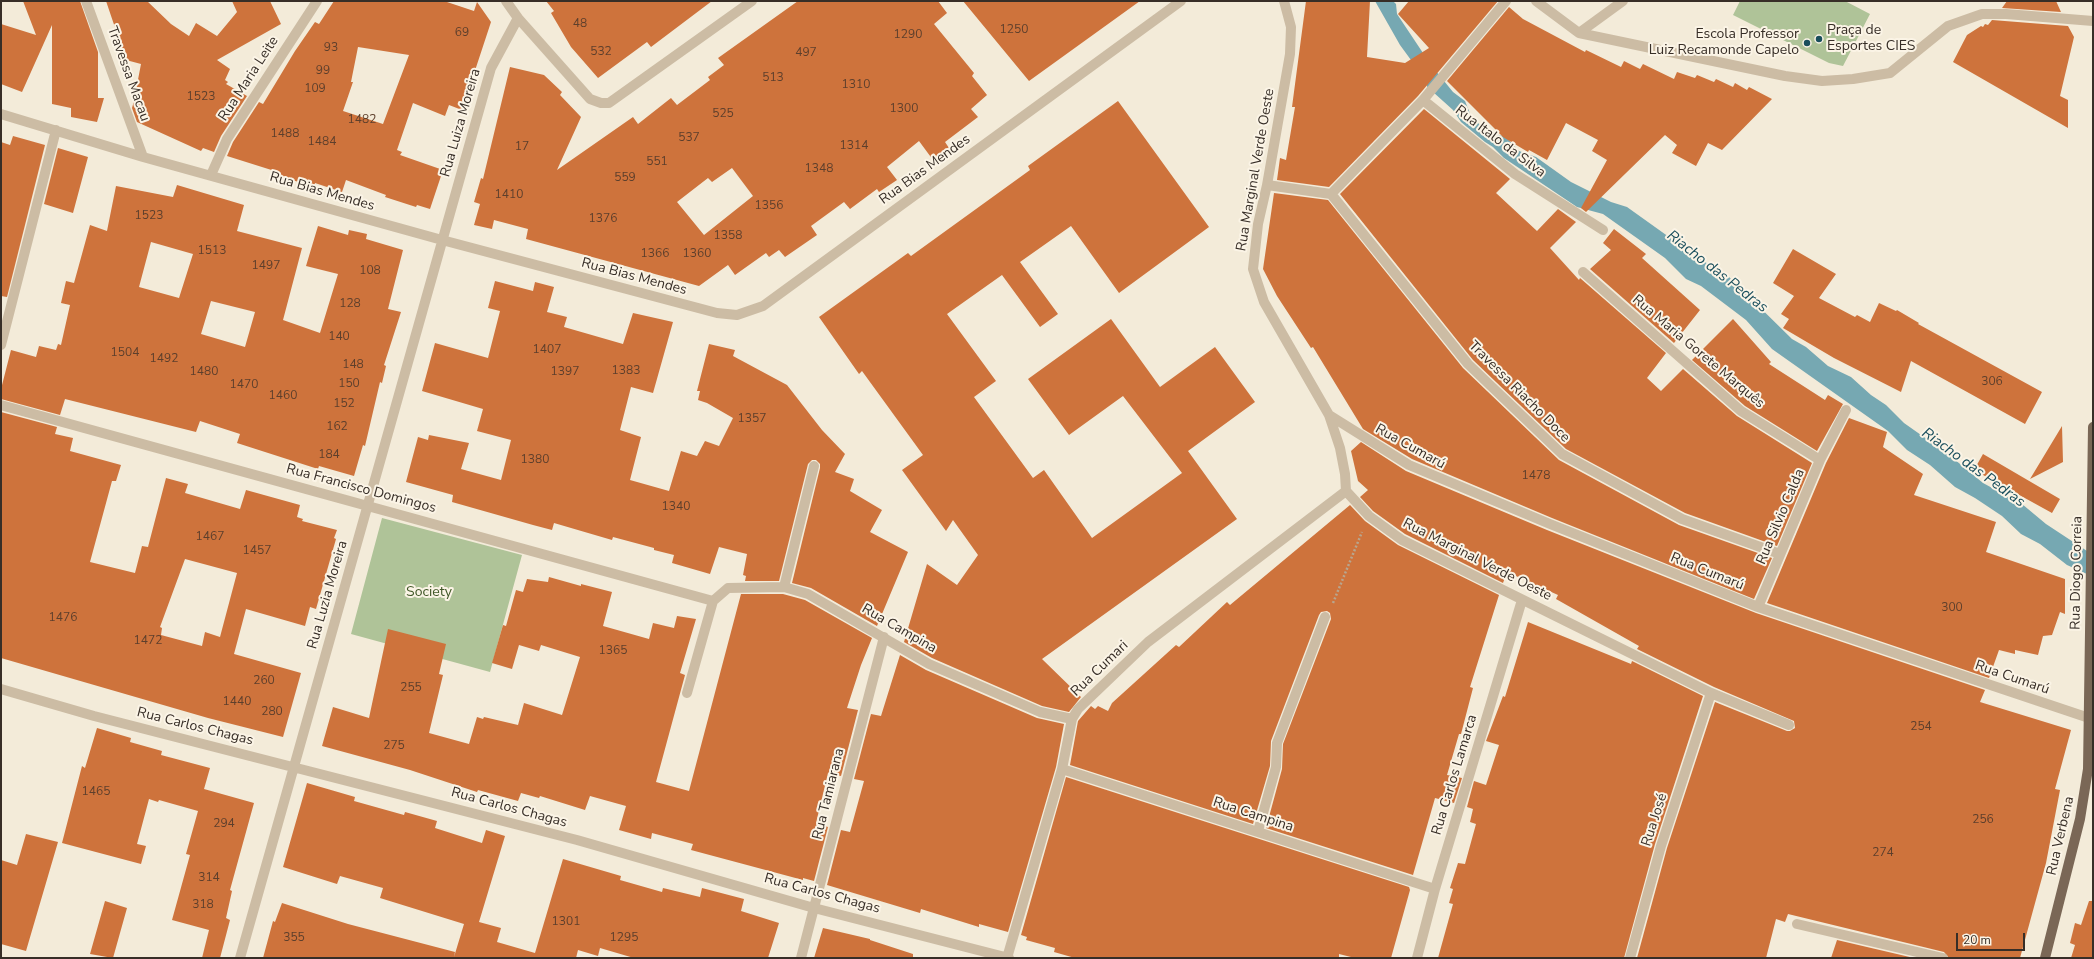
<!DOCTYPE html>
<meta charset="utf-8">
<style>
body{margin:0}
#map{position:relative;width:2094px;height:959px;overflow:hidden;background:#f3ebd9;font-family:"Nunito Sans",sans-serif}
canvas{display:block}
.frame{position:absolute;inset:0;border:2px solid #372e27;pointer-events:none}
.scale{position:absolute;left:1956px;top:933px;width:69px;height:18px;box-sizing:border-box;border:2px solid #372e27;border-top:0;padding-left:5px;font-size:12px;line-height:14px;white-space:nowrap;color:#372e27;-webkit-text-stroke:3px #fbf4e6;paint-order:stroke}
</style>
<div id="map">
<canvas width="2094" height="959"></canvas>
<div class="frame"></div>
<div class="scale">20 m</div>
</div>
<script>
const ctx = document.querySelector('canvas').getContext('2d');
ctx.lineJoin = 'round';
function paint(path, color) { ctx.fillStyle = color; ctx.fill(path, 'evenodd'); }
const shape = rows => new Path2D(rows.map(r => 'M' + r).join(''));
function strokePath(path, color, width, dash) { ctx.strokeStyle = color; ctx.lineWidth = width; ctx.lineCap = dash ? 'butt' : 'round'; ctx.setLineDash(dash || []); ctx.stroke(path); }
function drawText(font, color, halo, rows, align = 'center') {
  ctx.font = font + ' "Nunito Sans",sans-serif'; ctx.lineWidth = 4; ctx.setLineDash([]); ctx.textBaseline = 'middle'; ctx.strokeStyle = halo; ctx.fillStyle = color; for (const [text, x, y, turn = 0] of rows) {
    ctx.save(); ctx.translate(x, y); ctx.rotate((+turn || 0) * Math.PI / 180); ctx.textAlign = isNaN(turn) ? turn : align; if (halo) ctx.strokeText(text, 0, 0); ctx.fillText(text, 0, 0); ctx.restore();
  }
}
paint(shape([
 [1740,1,1845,1,1870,14,1843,66,1829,63,1733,15],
 [382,518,522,555,490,672,351,634]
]), '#afc398');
paint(shape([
 [1375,1,1393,1,1396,4,1397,14,1431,65,1453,92,1465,101,1471,116,1489,134,1505,136,1519,151,1536,157,1571,182,1611,202,1627,207,1697,257,1729,277,1792,339,1806,347,1828,366,1851,377,1871,395,1886,405,1904,423,1948,454,1983,483,2022,504,2046,524,2087,551,2087,574,2067,565,2040,544,2021,534,2002,516,1975,498,1955,487,1930,465,1907,450,1888,431,1772,349,1746,320,1701,286,1686,279,1665,258,1603,214,1577,207,1504,158,1493,147,1485,142,1461,122,1453,110,1433,92,1430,92,1419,71,1400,45]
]), '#76a8b2');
paint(shape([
 [23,1,80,1,98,52,98,98,104,98,97,122,71,117,71,108,52,104,52,25,22,92,1,84,1,24,36,35],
 [106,1,147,1,171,24,189,36,196,23,217,36,237,12,232,1,270,1,281,24,217,60,230,69,225,80,228,82,226,84,247,96,221,136,214,152,203,148,201,151,137,122,132,108,134,101,140,101,136,90,141,64,126,60],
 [334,1,444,1,474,11,477,2,491,22,462,110,449,105,445,116,413,103,397,150,402,152,400,155,443,170,430,209,417,205,416,207,385,197,386,195,346,180,342,192,315,183,314,187,280,176,281,173,227,156,233,142,259,102,263,104,295,51,315,22,319,24],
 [358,47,409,55,383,124,343,111,353,82,351,82],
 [546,1,712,1,651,47,647,42,598,78,571,47,551,13,554,11],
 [798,1,938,1,947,13,934,24,974,73,972,76,987,95,971,109,978,117,945,142,949,148,933,160,919,141,887,167,897,180,879,192,877,189,850,209,844,202,811,226,817,235,785,257,779,250,769,257,766,253,735,275,728,265,699,286,526,239,528,229,494,220,492,229,474,225,480,204,474,202,481,178,483,179,510,67,544,75,562,92,560,95,581,117,557,170,633,117,638,124,671,98,677,105,710,80,708,77,724,65,718,58],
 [732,168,753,196,704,235,677,202,708,178,712,182],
 [963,1,1140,1,1029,81],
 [1306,1,1370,1,1367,57,1405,63,1429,48,1398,14,1409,1,1498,1,1418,96,1329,187,1277,180,1280,158,1286,160,1295,107,1292,107],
 [2007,1,2056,1,2061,12,2002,8],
 [1509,7,1523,19,1585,52,1586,50,1621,67,1624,61,1640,69,1643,64,1674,79,1677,72,1695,78,1697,75,1714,82,1716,79,1733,87,1735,83,1747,90,1749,87,1772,99,1722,150,1708,143,1696,166,1672,153,1677,145,1665,135,1586,212,1581,208,1607,160,1592,151,1598,140,1566,123,1547,160,1529,150,1528,152,1503,137,1447,81],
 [1992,20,2068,26,2074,37,2060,96,2068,100,2068,128,1953,62,1967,35,1981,26,1983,27,1985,24,1988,25],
 [1118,101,1209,227,1119,293,1071,226,1020,262,1058,314,1040,327,1002,275,947,314,996,381,974,397,1033,478,1044,470,1092,538,1182,473,1123,396,1069,435,1028,379,1111,319,1160,387,1215,347,1255,402,1188,451,1237,519,1042,659,1081,697,1069,712,1042,706,932,658,904,642,927,564,957,585,978,555,953,520,946,531,902,470,923,455,862,371,859,374,819,317,908,253,911,256,1030,170,1028,166],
 [1424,109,1510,179,1496,193,1537,231,1558,209,1576,222,1550,248,1579,280,1580,278,1666,353,1647,378,1661,391,1683,369,1737,416,1812,463,1777,546,1685,513,1566,449,1473,360,1340,194],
 [13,136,45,145,7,297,1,296,1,142,10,145],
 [58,148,88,157,73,213,44,204],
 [177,185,244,205,237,231,302,248,283,320,320,333,338,274,306,266,318,226,348,235,349,230,367,234,366,239,403,250,388,309,401,312,384,365,386,366,382,383,380,382,365,446,363,445,354,476,319,466,318,469,237,443,240,434,200,421,196,432,65,399,60,415,1,399,1,389,11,350,36,357,39,346,56,350,58,344,61,345,70,305,61,303,66,281,74,283,90,225,107,231,116,186,173,197],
 [151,242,193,254,179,298,139,287],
 [211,301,255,312,245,347,201,334],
 [1274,193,1328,200,1463,368,1559,460,1679,525,1772,558,1754,599,1552,518,1412,459,1363,429,1313,347,1311,348,1277,296,1263,269],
 [1614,229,1646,254,1642,258,1700,310,1674,343,1590,269,1611,250,1603,243],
 [1793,249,1836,274,1819,298,1855,317,1857,315,1870,322,1879,303,1896,311,1897,310,1919,323,1918,324,2042,392,2025,424,1911,361,1901,392,1834,358,1783,328,1789,319,1781,314,1794,296,1773,283],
 [495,281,533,291,535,282,554,287,547,312,567,317,564,327,623,344,633,313,673,322,653,393,631,387,620,430,641,437,630,480,669,491,681,451,697,456,705,441,719,446,733,418,707,403,698,400,700,391,697,391,709,344,735,350,733,356,787,385,822,430,845,454,835,472,854,479,850,491,882,510,870,532,908,552,877,626,811,588,792,583,820,468,820,464,816,460,812,460,808,464,779,581,745,581,746,576,743,575,747,554,719,547,710,574,672,563,674,555,654,550,654,548,613,537,612,540,554,523,552,530,533,525,452,502,453,495,406,482,418,437,428,440,429,435,469,443,461,469,501,480,511,440,477,431,483,409,422,391,435,343,488,358,500,311,488,308],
 [1733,319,1771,362,1769,364,1825,400,1828,395,1843,404,1817,451,1745,406,1692,360],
 [1,412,57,427,55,434,73,438,70,451,121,465,116,481,112,481,90,562,135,573,142,546,148,547,166,478,188,484,185,493,240,509,246,490,300,505,297,517,303,519,302,521,337,530,334,538,336,539,316,609,310,607,305,626,246,609,234,654,301,673,283,737,208,718,1,658],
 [185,559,237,573,220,637,205,632,202,646,161,635,162,628,160,627],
 [1849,418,1887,432,1883,447,1923,474,1914,495,1996,522,1986,552,2065,579,2065,614,2060,612,2052,635,2043,636,2038,655,2015,650,2015,654,1999,650,1989,678,1767,603,1826,463],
 [2062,426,2063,462,2030,479],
 [1361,442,1406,471,1547,530,1756,613,1985,690,1980,702,2071,730,2055,789,2060,790,2046,863,2020,958,1949,958,1944,952,1788,914,1785,922,1776,919,1766,958,1637,958,1667,848,1715,702,1787,731,1790,731,1795,728,1794,721,1714,687,1637,649,1639,646,1556,599,1558,595,1507,572,1503,583,1405,534,1373,511,1360,497,1368,490,1358,481,1351,451],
 [1983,454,2060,499,2052,513,1974,470],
 [1350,505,1365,521,1398,545,1499,595,1470,687,1473,688,1461,734,1459,734,1447,775,1462,778,1454,803,1435,798,1413,875,1266,828,1282,769,1283,744,1331,619,1330,613,1327,611,1321,612,1319,615,1271,741,1270,766,1253,824,1070,765,1078,721,1091,706,1095,709,1098,706,1108,711,1112,703,1176,645,1179,647,1227,602,1230,605],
 [549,577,581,586,581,584,612,592,603,626,649,639,653,623,674,628,677,616,696,619,680,673,685,675,656,782,689,791,741,594,783,594,805,600,872,638,861,665,847,708,858,710,841,776,828,773,816,823,828,827,814,881,803,878,803,880,691,850,693,844,652,833,651,839,619,830,626,806,590,796,585,810,540,796,539,798,521,793,518,801,478,790,477,792,410,770,322,746,333,707,369,718,388,629,446,644,439,674,443,675,429,733,469,744,477,717,483,719,484,717,518,725,524,703,562,715,580,657,541,645,539,651,519,645,512,669,492,663,503,625,506,626,516,590,523,592,527,579,548,582],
 [1528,622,1631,664,1632,661,1703,696,1655,844,1624,958,1438,958,1453,904,1449,903,1453,889,1450,888,1458,863,1465,864,1476,824,1470,822,1473,809,1467,807,1474,781,1486,785,1499,745,1486,741,1503,696,1505,697],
 [900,655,926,670,1037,718,1064,724,1056,767,1008,932,979,924,979,927,921,909,920,913,827,885,841,830,850,832,864,781,854,779,871,714,881,716],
 [97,728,131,738,130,742,162,751,161,755,210,768,204,789,254,803,230,890,232,891,226,918,230,920,220,958,202,958,209,930,172,920,190,855,186,854,198,811,159,800,158,802,149,799,137,844,146,846,141,864,62,843,82,766,85,768],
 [1066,777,1409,887,1410,890,1391,958,1355,958,1339,954,1339,958,1075,958,1054,952,1055,948,1026,940,1027,937,1021,935],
 [307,783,355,797,354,801,404,815,405,812,437,821,435,828,482,843,486,830,505,836,479,922,501,928,497,942,535,953,563,859,621,876,620,880,662,892,663,888,700,897,702,888,744,899,741,911,779,923,768,958,634,958,600,948,598,956,578,950,576,958,263,958,273,921,275,922,282,903,348,924,455,952,454,957,464,924,380,898,383,888,340,876,337,884,283,867],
 [26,834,58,842,26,951,1,944,1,860,17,865],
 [105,901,127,908,113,958,90,954],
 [2089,901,2093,901,2093,958,2071,958,2075,945,2070,943,2075,923,2081,925],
 [823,928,870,939,870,940,913,954,913,958,814,958],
 [1837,940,1914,958,1831,958]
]), '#ce733c');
strokePath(shape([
 [1333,603,1362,532]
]), '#b8a68f', 2.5, [2, 2]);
strokePath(shape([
 [86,1,143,157],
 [506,1,518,18,590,99,601,103,609,103,752,1],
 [1284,1,1291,27,1290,54,1267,185,1258,224,1253,269,1264,302,1329,415,1340,448,1345,474,1346,491,1369,516,1402,540,1711,693,1789,725],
 [1536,1,1579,33,1785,76,1822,81,1853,79,1890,73,1948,26,1982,14,2006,14,2093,21],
 [1579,33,1623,1],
 [1423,100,1515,174,1603,230],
 [1,114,143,157,442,240,717,313,737,315,763,306,1181,1],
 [211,175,227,139,317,1],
 [1267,185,1331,194,1468,364,1562,454,1682,519,1780,554],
 [1331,194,1423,100,1506,1],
 [1583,272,1741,411,1820,460],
 [1,345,56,130],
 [1,405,713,601],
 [1329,415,1409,465,1550,524,1758,607,2089,718],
 [784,587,814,466],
 [1758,607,1820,460,1846,410],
 [1,689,94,716,577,840,814,908,1009,958],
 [687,693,713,601,728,588,784,587,808,594,929,664,1040,712,1072,719],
 [1062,769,1435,889],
 [1258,831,1276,767,1277,743,1325,617],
 [1797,924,1943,958],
 [240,958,491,68,518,18],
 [801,958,884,637],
 [1007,958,1062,769,1072,719,1078,709,1148,642,1346,491],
 [1417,958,1435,889,1522,600],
 [1630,958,1661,846,1711,693]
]), '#ccbca4', 10);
strokePath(shape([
 [2045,958,2080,819,2088,769,2093,427]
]), '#7a6756', 10);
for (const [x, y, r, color] of [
 [1819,39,4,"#194e5c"],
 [1807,43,4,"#194e5c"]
]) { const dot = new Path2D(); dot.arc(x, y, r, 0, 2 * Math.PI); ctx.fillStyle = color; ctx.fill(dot); strokePath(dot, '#fbf4e6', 1.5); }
drawText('12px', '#5d3f2c', null, [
 ["48",580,24],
 ["1250",1014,30],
 ["69",462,33],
 ["1290",908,35],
 ["93",331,48],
 ["532",601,52],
 ["497",806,53],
 ["99",323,71],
 ["513",773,78],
 ["1310",856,85],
 ["109",315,89],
 ["1523",201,97],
 ["1300",904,109],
 ["525",723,114],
 ["1482",362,120],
 ["1488",285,134],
 ["537",689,138],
 ["1484",322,142],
 ["1314",854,146],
 ["17",522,147],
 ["551",657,162],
 ["1348",819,169],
 ["559",625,178],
 ["1410",509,195],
 ["1356",769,206],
 ["1523",149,216],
 ["1376",603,219],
 ["1358",728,236],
 ["1513",212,251],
 ["1366",655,254],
 ["1360",697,254],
 ["1497",266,266],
 ["108",370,271],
 ["128",350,304],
 ["140",339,337],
 ["1407",547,350],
 ["1504",125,353],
 ["1492",164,359],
 ["148",353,365],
 ["1383",626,371],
 ["1480",204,372],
 ["1397",565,372],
 ["306",1992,382],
 ["150",349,384],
 ["1470",244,385],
 ["1460",283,396],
 ["152",344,404],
 ["1357",752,419],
 ["162",337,427],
 ["184",329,455],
 ["1380",535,460],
 ["1478",1536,476],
 ["1340",676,507],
 ["1467",210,537],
 ["1457",257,551],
 ["300",1952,608],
 ["1476",63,618],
 ["1472",148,641],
 ["1365",613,651],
 ["260",264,681],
 ["255",411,688],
 ["1440",237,702],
 ["280",272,712],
 ["254",1921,727],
 ["275",394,746],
 ["1465",96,792],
 ["256",1983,820],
 ["294",224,824],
 ["274",1883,853],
 ["314",209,878],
 ["318",203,905],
 ["1301",566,922],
 ["355",294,938],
 ["1295",624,938]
]);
drawText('14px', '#372e27', '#fbf4e6', [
 ["Praça de",1827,31],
 ["Esportes CIES",1827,47],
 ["Escola Professor",1799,35,"right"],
 ["Luiz Recamonde Capelo",1799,51,"right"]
], 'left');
drawText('14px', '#372e27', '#fbf4e6', [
 ["Travessa Macau",128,74,70],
 ["Rua Maria Leite",249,79,-57],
 ["Rua Luiza Moreira",461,123,-74],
 ["Rua Italo da Silva",1500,142,37],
 ["Rua Bias Mendes",925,170,-36],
 ["Rua Marginal Verde Oeste",1256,170,-80],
 ["Rua Bias Mendes",322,192,16],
 ["Rua Bias Mendes",634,277,15],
 ["Rua Maria Gorete Marquês",1698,352,40],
 ["Travessa Riacho Doce",1519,392,45],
 ["Rua Cumarú",1410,447,29],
 ["Rua Francisco Domingos",361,489,15],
 ["Rua Silvio Calda",1781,517,-67],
 ["Rua Marginal Verde Oeste",1477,560,27],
 ["Rua Cumarú",1707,572,22],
 ["Rua Diogo Correia",2077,573,-89],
 ["Rua Luzia Moreira",328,595,-74],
 ["Rua Campina",899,629,30],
 ["Rua Cumari",1100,669,-44],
 ["Rua Cumarú",2012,678,19],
 ["Rua Carlos Chagas",195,727,14],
 ["Rua Carlos Lamarca",1455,775,-73],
 ["Rua Tamiarana",829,794,-76],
 ["Rua Carlos Chagas",509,808,15],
 ["Rua Campina",1253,815,18],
 ["Rua José",1655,820,-72],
 ["Rua Verbena",2061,836,-77],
 ["Rua Carlos Chagas",822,894,15]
]);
drawText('14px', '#405728', '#fbf4e6', [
 ["Society",429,593]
]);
drawText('italic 15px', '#194e5c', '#fbf4e6', [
 ["Riacho das Pedras",1717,272,38],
 ["Riacho das Pedras",1973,468,36]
]);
</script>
